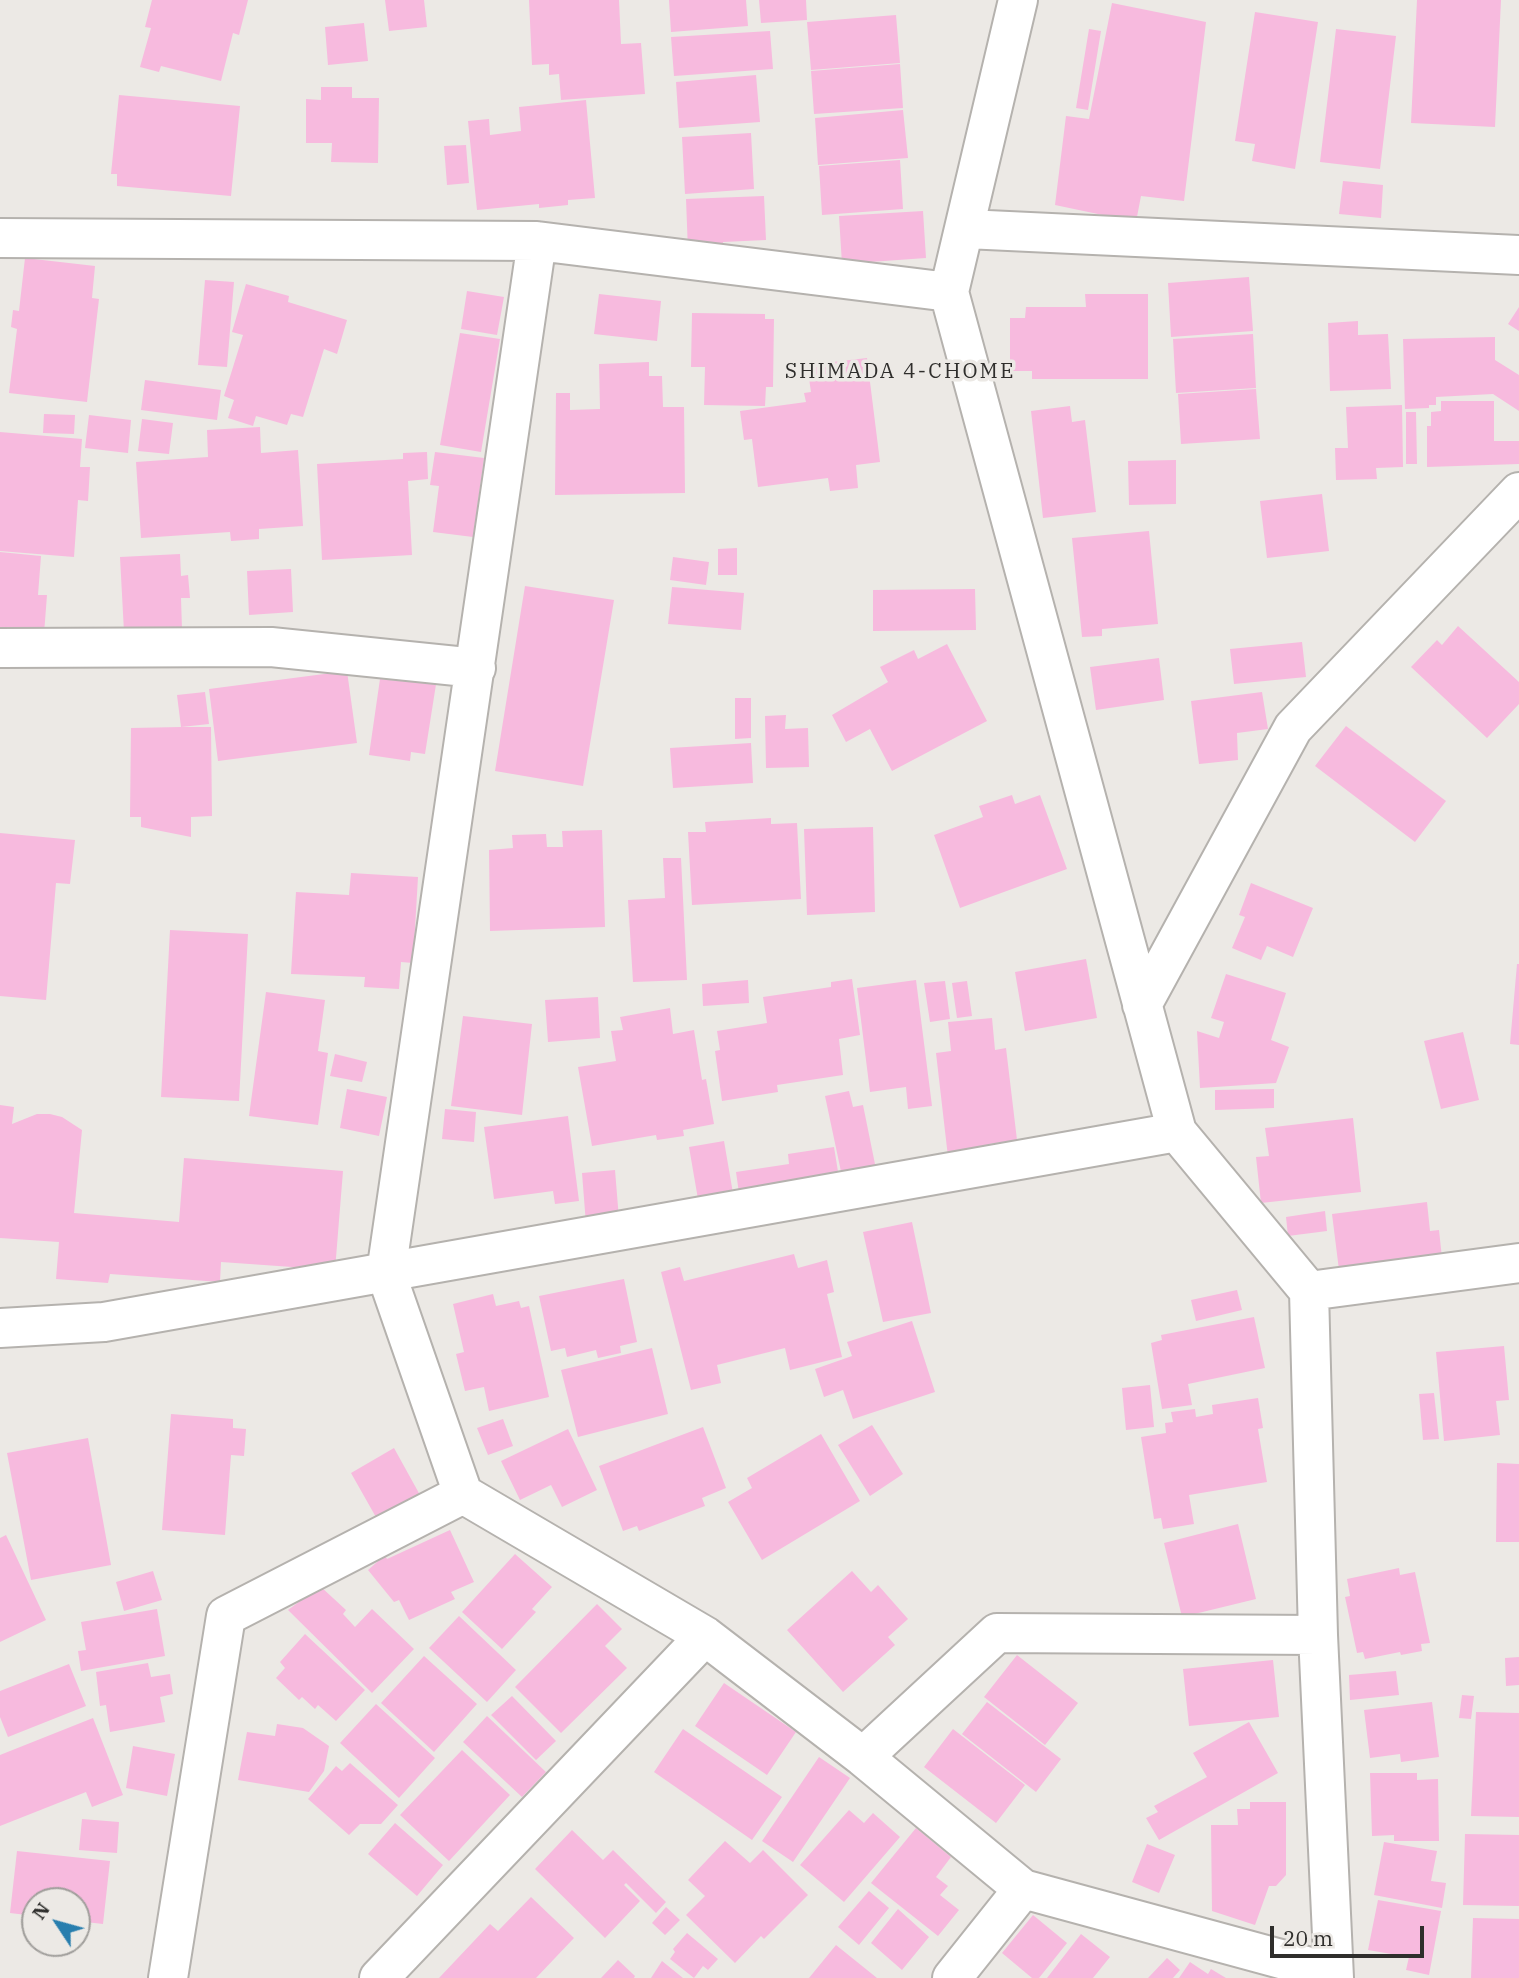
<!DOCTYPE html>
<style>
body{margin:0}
#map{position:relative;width:1519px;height:1978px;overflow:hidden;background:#ece9e5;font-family:"IBM Plex Serif",serif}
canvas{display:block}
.north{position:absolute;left:21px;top:1887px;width:70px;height:70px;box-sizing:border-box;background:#ece9e5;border:2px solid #a09e9b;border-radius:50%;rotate:306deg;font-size:19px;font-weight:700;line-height:28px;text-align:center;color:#2f2e2c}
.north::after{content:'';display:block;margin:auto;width:24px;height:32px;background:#287eae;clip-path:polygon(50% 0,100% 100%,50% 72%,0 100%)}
.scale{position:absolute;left:1270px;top:1926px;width:154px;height:32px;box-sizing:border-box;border:4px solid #2f2e2c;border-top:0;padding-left:9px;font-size:21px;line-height:24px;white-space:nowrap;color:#2f2e2c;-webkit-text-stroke:5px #ece9e5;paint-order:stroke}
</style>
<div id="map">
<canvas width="1519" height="1978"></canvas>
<div class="north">N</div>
<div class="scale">20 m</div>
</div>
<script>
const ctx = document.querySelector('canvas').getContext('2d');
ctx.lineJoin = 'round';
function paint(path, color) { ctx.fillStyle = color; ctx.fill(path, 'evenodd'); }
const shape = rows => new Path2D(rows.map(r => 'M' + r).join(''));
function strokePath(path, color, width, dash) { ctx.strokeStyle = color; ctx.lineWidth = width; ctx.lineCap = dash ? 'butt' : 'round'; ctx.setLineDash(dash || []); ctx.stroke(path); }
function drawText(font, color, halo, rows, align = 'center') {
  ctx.font = font + ' "IBM Plex Serif",serif'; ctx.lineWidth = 7; ctx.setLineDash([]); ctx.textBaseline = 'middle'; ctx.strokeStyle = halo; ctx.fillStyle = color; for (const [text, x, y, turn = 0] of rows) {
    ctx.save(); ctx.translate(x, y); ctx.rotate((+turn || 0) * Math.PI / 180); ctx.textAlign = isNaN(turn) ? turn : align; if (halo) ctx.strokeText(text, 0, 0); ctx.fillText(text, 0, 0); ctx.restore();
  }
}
paint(shape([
 [152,0,248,0,239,35,233,33,221,81,161,66,159,72,140,67,151,28,145,27],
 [385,0,424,0,427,27,389,31],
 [529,0,619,0,621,44,641,43,645,94,561,100,559,74,549,75,549,64,532,65],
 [669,0,746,0,748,26,671,32],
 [759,0,806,0,807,20,761,23],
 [1417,0,1501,0,1495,127,1411,123],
 [1112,3,1206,22,1184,201,1141,196,1136,222,1055,205,1066,116,1089,119],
 [1255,12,1318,22,1295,169,1252,161,1255,144,1235,141],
 [896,15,900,63,811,70,807,22],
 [364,23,368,61,328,65,325,27],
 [1089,29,1101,31,1088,110,1076,108],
 [1336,29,1396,36,1380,169,1320,162],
 [770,31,773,69,674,76,671,37],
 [900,64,903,108,814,114,811,71],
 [756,75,760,122,679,128,676,82],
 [321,87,352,87,352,98,379,98,378,163,331,162,332,143,306,143,306,99,321,100],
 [119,95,240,106,231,196,117,186,117,174,111,174],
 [586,100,595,198,568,200,568,205,539,208,539,204,477,210,468,121,489,119,490,135,521,131,519,107],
 [903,110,908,158,818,165,815,118],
 [751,133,754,189,685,194,682,137],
 [466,145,469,183,447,185,444,146],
 [900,160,903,209,822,215,819,166],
 [1343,181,1383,185,1381,218,1339,214],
 [764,196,766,240,723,242,723,250,688,251,686,199],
 [923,211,926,258,842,264,839,216],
 [25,258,95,266,92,298,99,299,87,402,9,393,17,329,11,327,13,310,19,311],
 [1249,277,1253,331,1171,337,1168,283],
 [205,280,234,282,227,367,198,365],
 [246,284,289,296,288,302,347,320,337,354,324,349,303,417,291,414,287,425,256,416,253,426,228,418,234,400,224,396,243,335,232,332],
 [467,291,504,297,497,335,461,329],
 [599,294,661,301,657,341,594,334],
 [1085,294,1148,294,1148,379,1032,379,1032,371,1010,371,1010,318,1025,318,1026,307,1086,307],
 [1519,307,1519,331,1508,324],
 [692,313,765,314,765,319,774,319,773,387,766,387,765,406,704,405,705,367,691,367],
 [1358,321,1358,335,1388,334,1391,389,1330,391,1328,323],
 [460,333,500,339,481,452,440,445],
 [1253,334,1256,388,1176,393,1173,339],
 [1495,337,1495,360,1519,375,1519,411,1493,394,1436,397,1436,405,1429,405,1429,408,1405,409,1403,339],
 [867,358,880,462,856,465,858,488,830,491,828,478,758,487,752,439,744,440,740,411,806,402,804,393,811,392,807,365],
 [649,362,649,376,662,376,663,407,684,407,685,493,555,495,556,393,570,393,570,410,600,409,599,364],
 [145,380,221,390,217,420,141,410],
 [1256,389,1260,439,1181,444,1178,394],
 [1441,401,1494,401,1494,441,1519,441,1519,464,1427,467,1427,426,1431,426,1431,412,1441,411],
 [1402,405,1403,467,1376,468,1377,479,1336,480,1335,448,1348,448,1346,407],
 [1070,406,1072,422,1085,420,1096,512,1043,518,1031,411],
 [1406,412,1416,412,1417,464,1406,464],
 [44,414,75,415,74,434,43,433],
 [89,415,131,420,128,453,85,448],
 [142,419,173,423,169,454,138,451],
 [260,427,261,453,298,450,303,526,259,529,259,539,231,541,230,532,141,538,136,462,208,457,207,430],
 [0,432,82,439,80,467,90,467,88,501,78,500,74,557,0,551],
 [427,452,428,479,408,481,412,555,322,560,317,464,403,459,403,453],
 [435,452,484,458,473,537,433,532,439,486,430,485],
 [1176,460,1176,504,1129,505,1128,461],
 [1322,494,1329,551,1267,558,1260,501],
 [1149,531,1158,624,1102,629,1102,636,1082,637,1072,538],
 [737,548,737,575,718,575,718,549],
 [0,552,41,556,38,595,47,595,44,634,0,630],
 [180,554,181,576,188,575,190,598,181,598,182,629,124,632,120,557],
 [673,557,709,562,706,585,670,580],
 [291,569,293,612,249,615,247,571],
 [525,586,614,600,583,786,495,771],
 [672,587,744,593,741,630,668,624],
 [975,589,976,630,873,631,873,590],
 [1458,626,1519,682,1519,704,1487,738,1411,667,1437,640,1442,645],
 [1302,642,1306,677,1234,684,1230,649],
 [947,644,987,721,892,771,870,729,846,742,832,715,888,682,880,667,914,650,918,659],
 [1159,658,1164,700,1096,710,1090,667],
 [347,671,357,743,218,761,209,689],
 [401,672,437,678,425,754,411,752,410,761,369,755,380,679,399,681],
 [205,692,209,724,181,727,211,727,212,816,191,817,191,837,141,827,141,817,130,817,131,728,181,727,177,695],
 [1262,692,1268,729,1237,733,1238,760,1199,764,1191,701],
 [735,698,751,698,751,738,735,739],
 [786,715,785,729,808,728,809,767,766,768,765,716],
 [1346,726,1446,801,1415,842,1315,766],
 [751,743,753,783,673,788,670,748],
 [1012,795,1015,804,1040,795,1067,869,960,908,934,835,983,817,979,806],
 [771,818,771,824,797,823,801,899,692,905,688,832,706,832,705,822],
 [873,827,875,912,807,915,804,829],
 [602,830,605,927,490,931,489,850,513,848,512,835,546,834,547,847,563,847,562,831],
 [0,833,75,840,70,884,56,883,46,1000,0,996],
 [663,858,681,858,687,980,633,982,628,900,665,898],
 [351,873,418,877,413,963,401,962,399,989,364,987,365,977,291,974,296,892,349,895],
 [1251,883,1313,908,1293,957,1267,946,1261,960,1232,948,1245,917,1239,915],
 [170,930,248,934,239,1101,161,1097],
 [1086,959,1097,1018,1025,1031,1015,972],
 [1517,964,1519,964,1519,1045,1510,1044],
 [1226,974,1286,993,1271,1040,1289,1047,1276,1083,1200,1088,1197,1031,1219,1038,1224,1022,1211,1018],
 [852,979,860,1035,839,1039,843,1075,777,1085,778,1092,722,1101,715,1051,720,1050,717,1031,767,1023,763,997,831,987,831,982],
 [748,980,749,1003,703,1006,702,984],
 [916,980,932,1106,908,1109,906,1087,870,1092,857,988],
 [945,981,950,1019,930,1022,924,983],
 [967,981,972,1016,957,1018,952,983],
 [266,992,325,1000,318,1051,328,1053,318,1125,249,1116],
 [598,997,600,1038,548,1042,545,1000],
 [670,1008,673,1034,694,1030,702,1080,706,1079,714,1124,683,1130,684,1136,657,1140,656,1135,592,1146,578,1067,616,1061,611,1031,623,1030,620,1017],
 [463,1016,532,1024,522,1115,451,1106],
 [992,1018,995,1050,1006,1048,1017,1140,989,1144,990,1153,948,1157,936,1053,951,1051,948,1022],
 [1463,1032,1479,1100,1441,1109,1424,1041],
 [335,1054,367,1062,362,1082,330,1076],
 [347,1089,387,1097,379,1136,340,1128],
 [1274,1089,1274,1108,1215,1110,1215,1090],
 [849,1091,853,1107,863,1105,877,1174,843,1181,825,1096],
 [0,1105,14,1107,12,1124,37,1114,50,1114,62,1117,82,1130,74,1213,179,1222,184,1158,343,1171,335,1270,221,1262,220,1282,110,1274,108,1283,56,1279,59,1242,0,1238],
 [445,1109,476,1112,474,1142,442,1139],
 [568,1116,579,1201,555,1204,553,1191,494,1199,484,1127],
 [1353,1118,1361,1192,1261,1203,1256,1157,1269,1156,1265,1128],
 [724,1141,734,1199,699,1205,689,1147],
 [834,1147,840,1184,740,1200,736,1172,789,1164,788,1154],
 [615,1170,619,1219,586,1224,582,1173],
 [1427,1202,1430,1231,1439,1230,1442,1258,1339,1270,1332,1214],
 [1325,1211,1327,1231,1288,1236,1286,1217],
 [912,1222,931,1313,883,1322,863,1232],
 [794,1254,798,1268,827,1260,834,1292,827,1294,842,1357,790,1370,785,1348,717,1365,721,1383,691,1390,661,1272,680,1267,684,1281],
 [624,1279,637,1342,620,1346,621,1353,598,1358,596,1350,567,1357,565,1348,551,1351,539,1296],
 [1237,1290,1242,1310,1196,1321,1191,1300],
 [493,1294,496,1306,519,1301,521,1308,529,1306,549,1397,489,1411,484,1387,465,1391,456,1354,464,1352,453,1304],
 [1254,1317,1265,1368,1188,1384,1192,1405,1162,1409,1151,1343,1162,1340,1161,1335],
 [912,1321,935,1392,853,1419,843,1390,824,1397,815,1369,852,1356,847,1342],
 [1504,1346,1509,1400,1496,1401,1500,1435,1444,1441,1436,1352],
 [652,1348,668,1414,578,1437,561,1370],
 [1150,1385,1154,1427,1126,1430,1122,1388],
 [1434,1393,1439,1439,1423,1440,1419,1394],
 [1258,1398,1263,1428,1258,1429,1267,1482,1189,1495,1194,1524,1163,1529,1161,1518,1154,1519,1141,1437,1166,1433,1165,1423,1173,1422,1171,1412,1195,1409,1196,1417,1213,1414,1212,1405],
 [171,1414,233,1419,233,1428,246,1429,244,1456,231,1455,225,1535,162,1530],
 [503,1419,513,1446,488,1455,477,1428],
 [872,1425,903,1474,870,1496,838,1445],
 [703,1427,726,1488,702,1498,705,1506,639,1531,637,1526,623,1531,599,1466],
 [568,1429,597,1490,562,1507,551,1485,520,1500,501,1461],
 [821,1434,860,1501,762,1560,728,1502,752,1488,747,1478],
 [88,1438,111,1565,31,1580,7,1453],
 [394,1448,420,1495,377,1519,351,1473],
 [1497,1463,1519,1464,1519,1542,1496,1542],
 [1238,1524,1256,1599,1182,1617,1164,1543],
 [450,1530,474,1582,451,1592,455,1599,409,1620,399,1600,394,1602,368,1570,385,1555,387,1559],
 [6,1535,46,1620,0,1642,0,1538],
 [515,1554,552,1587,532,1609,536,1612,502,1649,462,1612],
 [1399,1568,1400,1575,1415,1572,1430,1643,1421,1644,1422,1651,1401,1655,1400,1652,1365,1659,1363,1652,1357,1653,1345,1597,1350,1596,1347,1579],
 [153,1571,162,1600,124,1611,116,1582],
 [852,1571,871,1592,878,1585,908,1619,888,1637,895,1645,843,1692,787,1630],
 [320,1586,346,1610,343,1614,355,1627,372,1609,414,1649,372,1693,288,1610],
 [597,1604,622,1629,605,1646,627,1668,561,1733,515,1687],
 [157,1609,165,1656,81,1671,78,1651,86,1650,81,1622],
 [459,1616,516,1670,487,1702,429,1648],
 [305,1634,365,1690,336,1721,318,1705,315,1709,302,1697,299,1700,276,1678,285,1668,280,1662],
 [1017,1655,1078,1703,1045,1745,984,1697],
 [424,1656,477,1704,434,1752,381,1703],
 [1519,1657,1519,1685,1506,1686,1505,1658],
 [1273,1660,1279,1717,1189,1726,1183,1669],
 [148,1663,151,1677,170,1674,173,1694,160,1697,165,1722,110,1732,106,1705,100,1706,96,1672],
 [69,1664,86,1706,8,1737,0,1717,0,1691],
 [1396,1671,1399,1695,1350,1700,1349,1675],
 [724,1683,796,1732,767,1775,695,1726],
 [1462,1695,1474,1696,1471,1719,1459,1718],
 [512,1696,556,1741,536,1760,491,1715],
 [987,1702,1061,1759,1036,1792,962,1734],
 [1432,1702,1439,1757,1401,1762,1400,1754,1370,1758,1364,1710],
 [376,1704,435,1758,399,1798,340,1743],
 [1476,1712,1519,1713,1519,1817,1471,1816],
 [487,1716,546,1772,522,1797,463,1742],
 [93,1718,123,1795,92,1807,86,1792,0,1826,0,1755],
 [1249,1722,1278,1773,1159,1840,1146,1818,1158,1812,1154,1806,1207,1777,1193,1753],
 [277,1724,303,1728,329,1746,324,1771,309,1792,238,1780,247,1732,275,1736],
 [683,1729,782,1797,752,1840,654,1772],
 [953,1729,1025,1785,996,1823,924,1767],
 [133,1746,175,1754,167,1796,126,1788],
 [462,1750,510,1795,449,1861,400,1815],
 [819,1757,850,1778,793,1862,762,1841],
 [350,1763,398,1805,381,1824,360,1824,349,1835,308,1799,336,1766,342,1771],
 [1370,1773,1417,1773,1417,1780,1438,1779,1439,1841,1394,1841,1394,1835,1372,1836],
 [1250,1802,1286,1802,1286,1875,1276,1886,1269,1886,1255,1925,1212,1911,1211,1825,1238,1825,1237,1809,1250,1809],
 [849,1810,864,1823,873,1813,900,1837,844,1902,800,1865],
 [82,1819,119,1822,117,1853,79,1850],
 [395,1823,443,1865,417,1896,368,1854],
 [916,1828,951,1857,936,1877,948,1886,940,1895,959,1910,938,1936,871,1883],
 [572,1830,603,1860,613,1850,666,1902,656,1913,626,1883,624,1885,640,1901,605,1938,535,1869],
 [1465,1834,1519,1835,1519,1906,1463,1905],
 [725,1841,750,1863,763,1850,808,1895,764,1939,761,1936,735,1963,686,1915,705,1896,688,1880],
 [1384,1842,1437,1851,1431,1881,1446,1883,1442,1908,1374,1895],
 [1147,1844,1175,1855,1159,1893,1132,1882],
 [17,1851,110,1861,103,1924,77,1921,77,1901,35,1901,35,1916,10,1913],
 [869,1891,889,1908,859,1945,838,1927],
 [531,1897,574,1938,536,1978,439,1978,490,1924,498,1931],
 [1378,1900,1441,1911,1429,1975,1406,1970,1409,1957,1368,1950],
 [666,1907,680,1920,665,1935,652,1923],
 [898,1909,929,1937,902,1970,871,1943],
 [1033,1915,1067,1943,1039,1978,1032,1978,1002,1953],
 [1473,1918,1519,1919,1519,1978,1471,1978],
 [687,1933,718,1959,708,1970,703,1966,694,1978,670,1959,675,1952,673,1949],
 [1081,1934,1110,1957,1093,1978,1047,1978],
 [836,1945,877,1978,809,1978],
 [1167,1958,1180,1970,1173,1978,1148,1978],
 [618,1960,635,1976,634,1978,601,1978],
 [662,1961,683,1978,651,1978],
 [1190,1962,1208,1974,1211,1969,1226,1978,1179,1978]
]), '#f7bade');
const street = shape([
 [1018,0,949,292,1177,1132,1309,1291,1318,1635,1334,1978],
 [966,229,1519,255],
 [0,238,537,241,949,292],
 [537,241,386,1273,463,1494,705,1636,863,1757,1023,1889,1314,1968,1328,1978],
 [0,648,271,647,476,668],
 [1142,1005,1293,728,1519,492],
 [1309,1291,1519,1263],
 [0,1328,104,1322,1177,1132],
 [863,1757,997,1633,1318,1635],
 [168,1978,226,1616,463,1494],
 [379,1978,705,1636],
 [952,1978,1023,1889]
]);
strokePath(street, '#b5b2ae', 42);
strokePath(street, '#fff', 38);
ctx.letterSpacing = '2px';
drawText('21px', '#2f2e2c', '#ece9e5', [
 ["SHIMADA 4-CHOME",900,372]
]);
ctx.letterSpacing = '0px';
</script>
